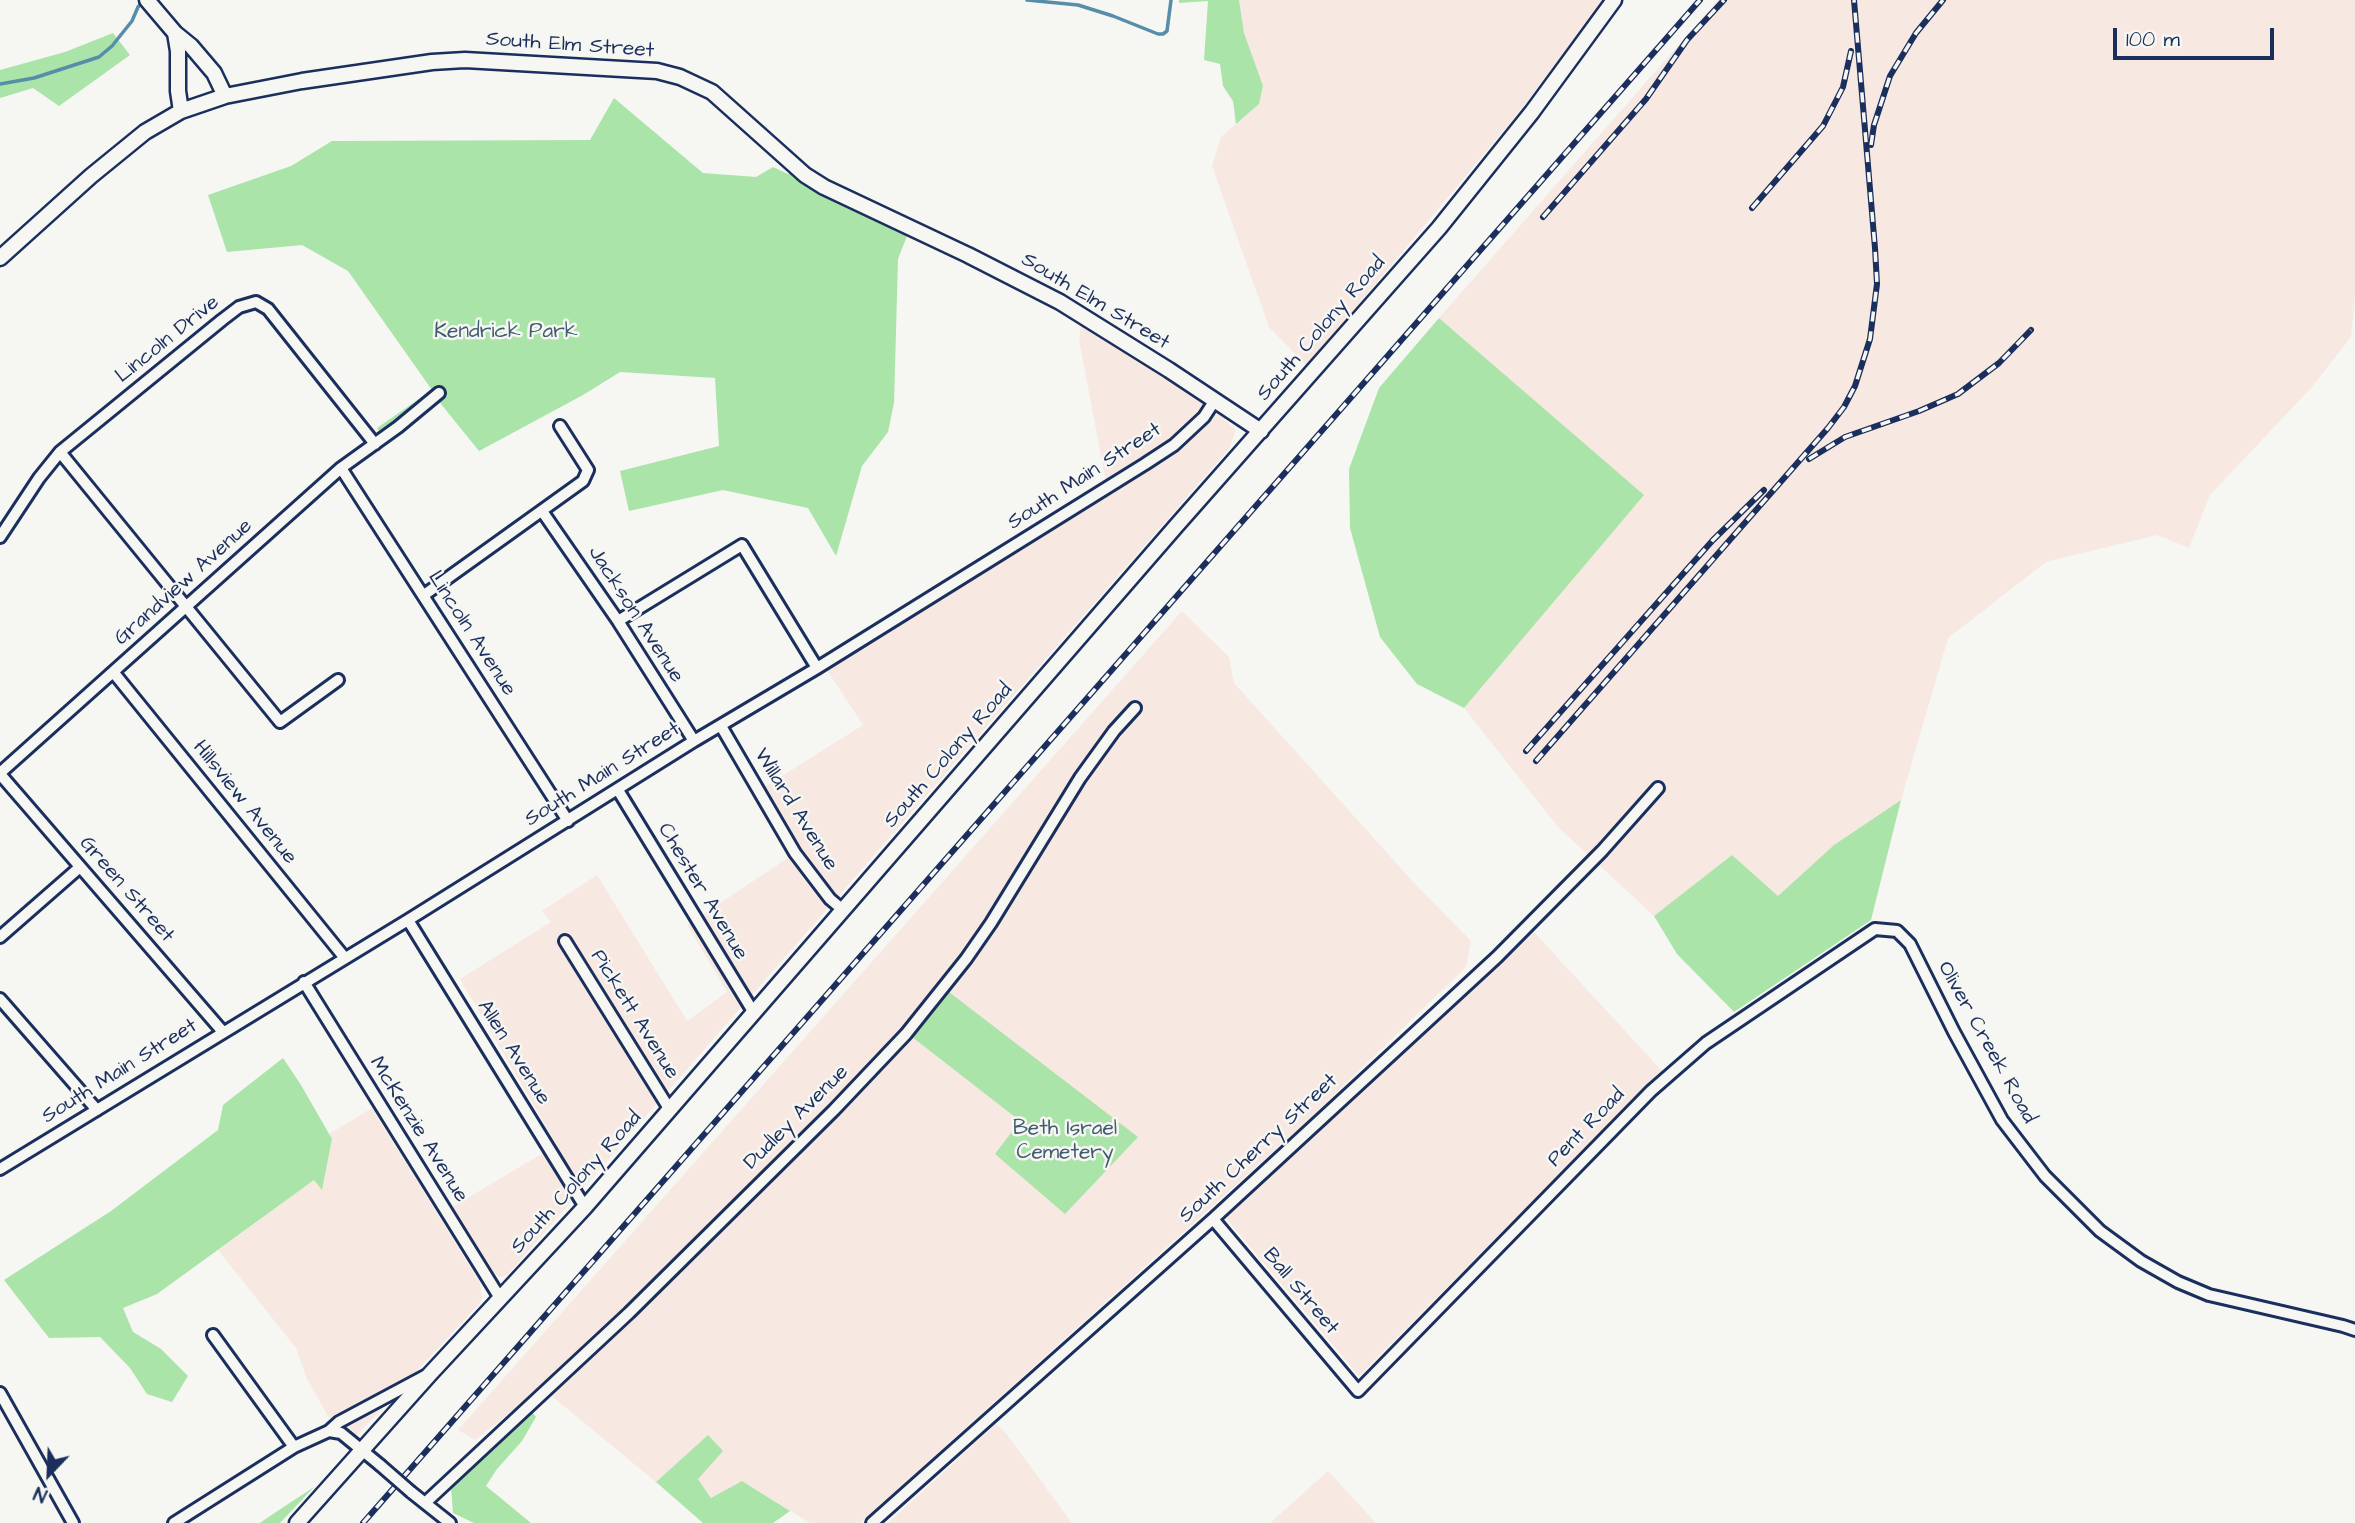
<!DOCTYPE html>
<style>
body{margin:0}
#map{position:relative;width:2355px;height:1523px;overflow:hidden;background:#f6f6f2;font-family:"Architects Daughter",sans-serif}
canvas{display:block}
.north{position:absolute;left:14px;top:1439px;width:70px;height:70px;-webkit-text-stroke:5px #f6f6f2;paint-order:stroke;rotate:203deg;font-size:19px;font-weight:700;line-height:28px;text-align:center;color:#1b2f5e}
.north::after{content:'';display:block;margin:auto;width:24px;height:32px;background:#1b2f5e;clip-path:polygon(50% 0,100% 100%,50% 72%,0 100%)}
.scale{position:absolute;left:2113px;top:28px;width:161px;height:32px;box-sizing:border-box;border:4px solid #1b2f5e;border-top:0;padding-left:9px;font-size:21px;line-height:24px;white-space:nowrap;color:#1b2f5e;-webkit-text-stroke:5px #f6f6f2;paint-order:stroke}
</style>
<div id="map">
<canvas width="2355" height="1523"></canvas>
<div class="north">N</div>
<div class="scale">100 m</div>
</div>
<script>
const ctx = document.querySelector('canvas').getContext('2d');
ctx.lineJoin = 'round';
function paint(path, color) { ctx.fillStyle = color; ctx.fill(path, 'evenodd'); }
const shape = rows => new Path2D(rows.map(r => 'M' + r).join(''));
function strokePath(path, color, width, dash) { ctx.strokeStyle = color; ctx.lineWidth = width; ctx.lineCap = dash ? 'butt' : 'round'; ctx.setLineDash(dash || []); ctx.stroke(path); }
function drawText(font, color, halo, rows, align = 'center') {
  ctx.font = font + ' "Architects Daughter",sans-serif'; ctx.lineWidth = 5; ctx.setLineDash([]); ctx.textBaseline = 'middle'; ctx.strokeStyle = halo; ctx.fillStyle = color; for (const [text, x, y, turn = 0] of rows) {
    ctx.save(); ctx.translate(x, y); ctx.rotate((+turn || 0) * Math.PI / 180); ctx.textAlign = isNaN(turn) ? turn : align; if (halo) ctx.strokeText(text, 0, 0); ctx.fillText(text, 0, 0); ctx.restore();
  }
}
paint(shape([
 [1239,0,1603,0,1520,111,1307,366,1269,327,1212,166,1221,137,1259,104,1263,87,1244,33],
 [1718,0,2355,0,2355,297,2351,337,2311,388,2210,495,2189,548,2157,535,2046,562,1948,638,1901,800,1834,845,1778,896,1732,855,1654,916,1558,827,1464,708,1643,495,1439,318],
 [1081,324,1195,393,1236,430,1229,449,508,1274,501,1277,492,1273,452,1207,557,1145,460,979,551,922,542,911,597,875,687,1021,727,992,687,925,788,858,752,795,863,725,825,667,1108,492,1079,340],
 [1182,611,1229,657,1234,683,1417,886,1471,941,1466,967,1307,1121,860,1523,810,1523,742,1481,712,1498,698,1479,708,1435,656,1482,542,1388,475,1440,458,1430],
 [912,1037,1138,1137,1020,1121],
 [1533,931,1662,1071,1359,1376,1224,1216],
 [372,1108,480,1283,482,1298,480,1303,356,1436,329,1418,307,1379,296,1348,218,1250,314,1180,322,1189,332,1139,329,1134],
 [996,1424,1005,1432,1072,1523,888,1523],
 [1328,1471,1376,1523,1270,1523]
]), '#f7e9e1');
paint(shape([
 [1179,0,1239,0,1244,33,1263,86,1259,104,1236,124,1233,101,1223,86,1220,64,1204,60,1208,1,1179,3],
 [113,33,130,55,59,106,33,88,0,98,0,70,65,52],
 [614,98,703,173,756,177,773,167,788,174,791,173,843,206,907,236,898,259,894,403,888,432,862,466,836,556,808,508,723,490,629,511,620,471,719,446,715,378,620,372,583,395,479,451,437,399,388,444,377,428,432,390,348,271,302,245,227,252,208,195,291,166,332,141,590,140],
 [1439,318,1644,495,1464,708,1417,684,1380,637,1350,528,1349,469,1379,388],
 [1901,800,1871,920,1734,1012,1677,954,1654,916,1732,855,1778,896,1834,845],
 [949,992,1138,1137,1065,1214,995,1154,1020,1121,912,1037],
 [283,1058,301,1085,332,1139,322,1190,314,1180,157,1294,123,1308,133,1332,161,1349,188,1376,172,1402,147,1394,130,1368,100,1337,49,1338,4,1280,111,1211,218,1130,223,1105],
 [533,1413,536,1417,522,1441,497,1469,486,1486,531,1523,474,1523,453,1513,451,1487],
 [708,1435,723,1451,698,1479,711,1498,742,1481,790,1511,773,1523,703,1523,656,1482],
 [314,1487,280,1523,260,1523,273,1514]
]), '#aae4a9');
strokePath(shape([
 [1027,0,1078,5,1113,16,1158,34,1163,34,1167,31,1171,0],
 [0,84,34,78,99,57,112,46,132,21,138,7,144,0]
]), '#568da9', 3.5);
const minor = shape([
 [60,452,280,722,338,680],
 [341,468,568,821],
 [542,511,618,621,694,741],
 [0,537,39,478,60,452,222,320,239,307,256,302,268,309,375,444],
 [424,595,583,481,588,470,560,426],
 [618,621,742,545,817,668],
 [114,673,344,957],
 [721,726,795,853,830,899,843,910],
 [0,773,341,468,398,427,439,393],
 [0,774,223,1032],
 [618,790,754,1013],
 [408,920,585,1207],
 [0,937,80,867],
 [565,941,670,1110],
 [304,982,500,1298],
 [0,999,97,1110],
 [0,1169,408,920,694,741,817,668,1145,464,1174,445,1204,417,1215,400],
 [1213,1219,1358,1391,1651,1091,1706,1043,1875,929,1897,931,1910,944,1954,1032,2002,1120,2045,1176,2100,1231,2141,1261,2178,1282,2209,1295,2343,1326,2355,1330],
 [213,1335,294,1447],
 [0,1393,73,1523],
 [329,1431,341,1433,380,1465],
 [411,1492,450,1523],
 [425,1503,629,1313,834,1110,906,1034,966,959,991,923,1080,778,1114,731,1135,708],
 [174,1523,294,1447,329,1431,339,1422,425,1376],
 [872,1523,1213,1219,1497,957,1602,851,1658,788]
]);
const major = shape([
 [147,0,175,33,191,46,214,73,225,96],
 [175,33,178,51,178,91,181,111],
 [0,258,91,176,145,132,181,111,225,96,302,81,432,62,465,60,657,71,680,77,712,92,805,175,824,187,968,255,1060,302,1169,370,1261,431],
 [297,1523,430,1374,585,1207,1177,525,1439,228,1532,112,1614,0]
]);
strokePath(minor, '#1b2f5e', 16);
strokePath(major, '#1b2f5e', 19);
strokePath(minor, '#f6f6f2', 10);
strokePath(major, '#f6f6f2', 14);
const rail = shape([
 [1871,145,1874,125,1890,76,1916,33,1943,0],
 [1752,208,1823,126,1843,87,1851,51],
 [1543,217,1646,99,1687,40,1724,0],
 [1809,459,1845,437,1919,411,1958,394,1999,363,2031,330],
 [1526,751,1713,540,1764,490],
 [1536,761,1828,428,1844,407,1855,386,1870,339,1877,284,1875,248,1854,0],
 [363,1523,1700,0]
]);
strokePath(rail, '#1b2f5e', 6);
strokePath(rail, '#f6f6f2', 3.5, [10]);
const minorBridge = shape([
 [380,1465,411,1492]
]);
strokePath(minorBridge, '#1b2f5e', 16, []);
strokePath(minorBridge, '#f6f6f2', 10);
drawText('21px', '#1b2f5e', '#f6f6f2', [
 ["South Elm Street",570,46,4],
 ["South Elm Street",1095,302,31],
 ["South Colony Road",1322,329,-49],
 ["Lincoln Drive",168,340,-39],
 ["South Main Street",1085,477,-33],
 ["Grandview Avenue",184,583,-42],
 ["Jackson Avenue",635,615,57],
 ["Lincoln Avenue",471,634,57],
 ["South Colony Road",949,756,-49],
 ["South Main Street",603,775,-32],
 ["Hillsview Avenue",244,803,51],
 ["Willard Avenue",795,810,58],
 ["Green Street",126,890,49],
 ["Chester Avenue",702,892,59],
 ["Pickett Avenue",634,1015,58],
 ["Oliver Creek Road",1986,1043,61],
 ["Allen Avenue",513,1053,58],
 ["South Main Street",120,1072,-32],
 ["Dudley Avenue",797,1118,-45],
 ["Pent Road",1587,1128,-46],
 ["McKenzie Avenue",418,1130,58],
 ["South Cherry Street",1259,1149,-43],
 ["South Colony Road",577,1183,-48],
 ["Ball Street",1300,1292,50]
]);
drawText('21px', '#3f5c71', '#f6f6f2', [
 ["Kendrick Park",506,333],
 ["Beth Israel",1065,1130],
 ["Cemetery",1065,1154]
]);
</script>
